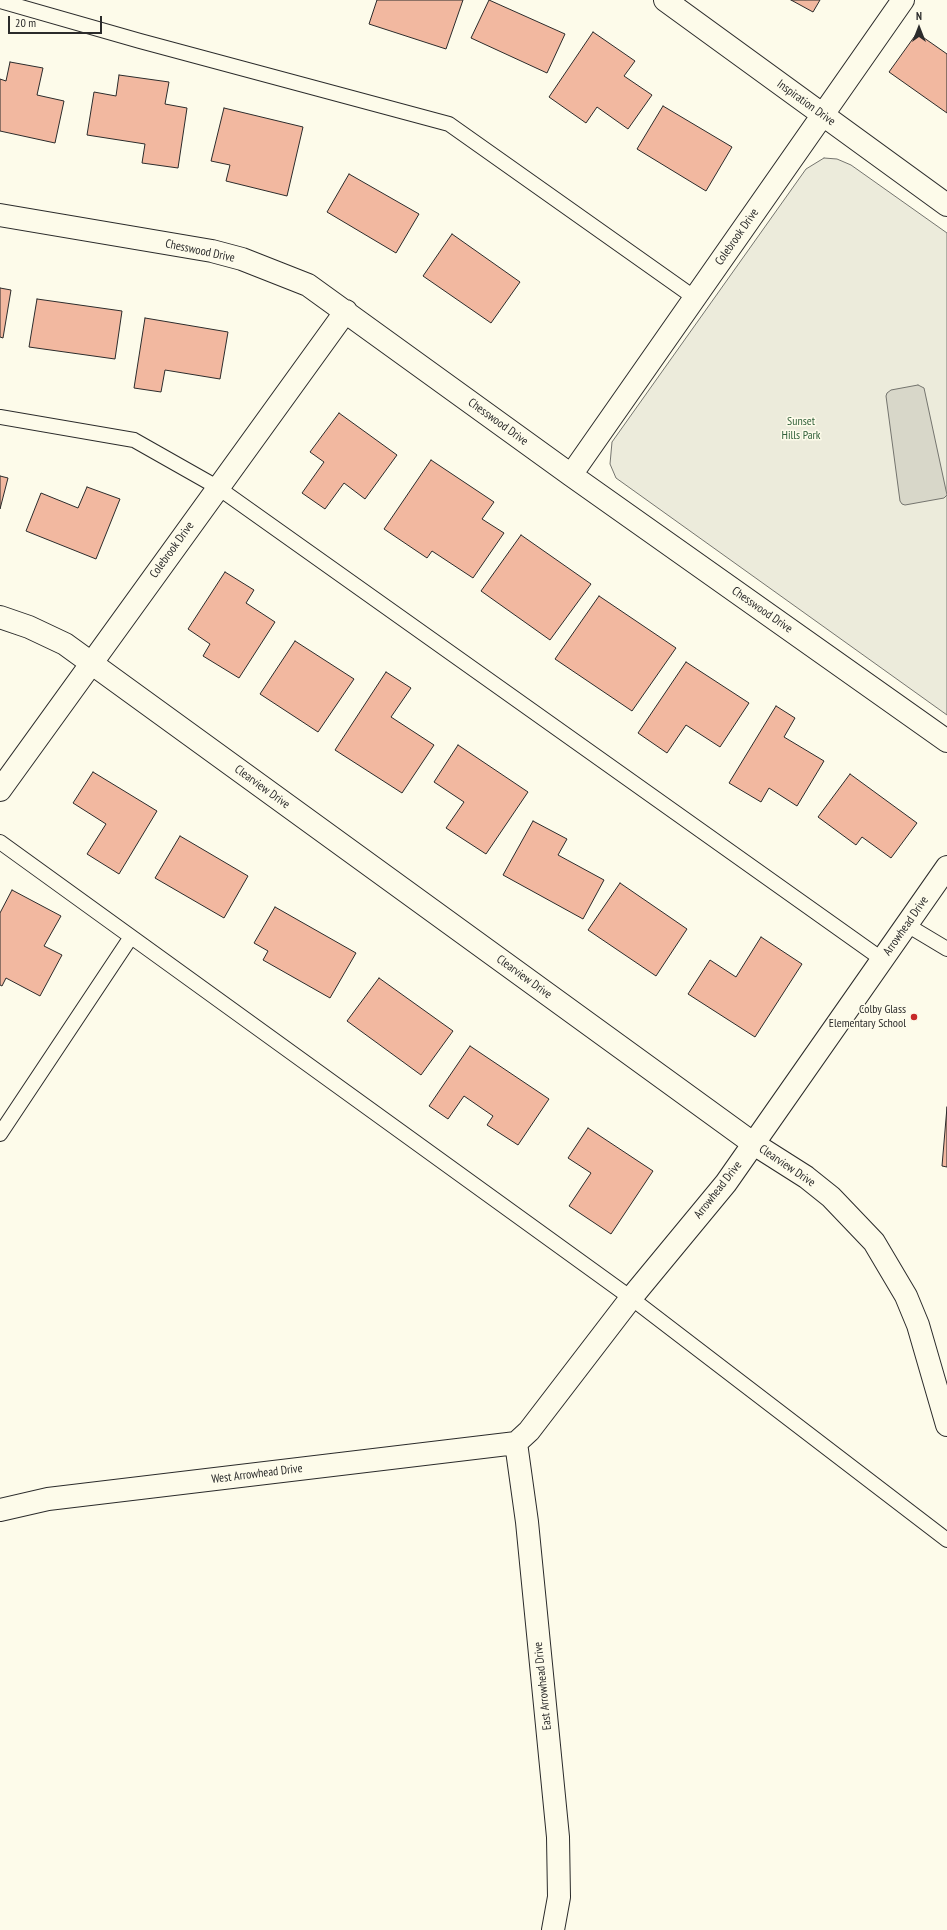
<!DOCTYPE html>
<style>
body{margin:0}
#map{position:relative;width:947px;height:1930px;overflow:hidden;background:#fdfbea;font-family:"PT Sans Narrow",sans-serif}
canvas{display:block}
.north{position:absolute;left:899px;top:8px;width:40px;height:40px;-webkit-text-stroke:3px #fdfbea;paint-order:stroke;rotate:0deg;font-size:11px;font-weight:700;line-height:16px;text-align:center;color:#2b2b2b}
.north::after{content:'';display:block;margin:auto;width:14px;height:18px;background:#2b2b2b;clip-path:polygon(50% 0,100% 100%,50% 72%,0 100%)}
.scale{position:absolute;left:8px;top:16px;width:94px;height:18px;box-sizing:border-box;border:2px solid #2b2b2b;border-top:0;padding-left:5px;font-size:12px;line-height:14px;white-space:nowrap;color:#2b2b2b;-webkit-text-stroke:3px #fdfbea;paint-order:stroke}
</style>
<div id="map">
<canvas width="947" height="1930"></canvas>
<div class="north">N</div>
<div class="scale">20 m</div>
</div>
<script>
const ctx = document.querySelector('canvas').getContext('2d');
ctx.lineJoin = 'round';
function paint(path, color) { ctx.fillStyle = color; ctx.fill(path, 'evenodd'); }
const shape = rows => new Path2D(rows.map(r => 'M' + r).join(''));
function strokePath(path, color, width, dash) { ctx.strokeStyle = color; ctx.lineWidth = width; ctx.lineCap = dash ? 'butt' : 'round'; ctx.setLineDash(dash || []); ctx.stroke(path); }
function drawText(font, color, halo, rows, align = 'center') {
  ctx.font = font + ' "PT Sans Narrow",sans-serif'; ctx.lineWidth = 3; ctx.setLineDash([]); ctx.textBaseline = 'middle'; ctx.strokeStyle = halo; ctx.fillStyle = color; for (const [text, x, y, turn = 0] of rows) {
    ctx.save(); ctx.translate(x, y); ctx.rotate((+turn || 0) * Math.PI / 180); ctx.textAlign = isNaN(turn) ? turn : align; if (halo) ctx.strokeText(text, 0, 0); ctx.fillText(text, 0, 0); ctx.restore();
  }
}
const green = shape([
 [824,158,837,159,851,165,947,233,947,715,616,478,610,464,612,442,806,169,824,158]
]);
paint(green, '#ecebdb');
strokePath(green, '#74746e', 1);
const water = shape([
 [918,385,924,388,947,495,944,498,905,505,902,504,900,501,886,396,887,393,891,390,918,385]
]);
paint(water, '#d8d7c9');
strokePath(water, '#74746e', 1);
const building = shape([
 [377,0,463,0,446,49,369,24,377,0],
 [489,0,565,34,547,73,471,38,489,0],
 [791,0,820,0,813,12,791,0],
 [593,32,635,61,624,76,652,95,628,129,597,107,586,123,549,97,593,32],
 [917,33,947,54,947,113,889,72,917,33],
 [10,62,43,68,37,95,64,101,55,143,0,131,0,79,6,81,10,62],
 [119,75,169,82,165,104,187,108,178,168,142,163,145,144,87,135,94,92,116,96,119,75],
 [663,106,732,147,706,191,637,149,663,106],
 [224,108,303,127,287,196,226,181,230,165,211,161,224,108],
 [349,174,419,214,396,253,327,212,349,174],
 [452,234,520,282,491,323,423,276,452,234],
 [0,288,11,290,3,338,0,337,0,288],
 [37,299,122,311,115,359,29,347,37,299],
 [145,318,228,332,220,379,165,370,161,392,134,388,145,318],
 [339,413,397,455,365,499,344,483,325,509,302,493,324,462,310,452,339,413],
 [431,460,494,502,482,519,504,533,473,578,432,551,427,558,384,529,431,460],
 [0,476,8,478,0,509,0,476],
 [87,487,120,499,96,559,26,531,41,493,78,508,87,487],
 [521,535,591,584,550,640,481,591,521,535],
 [225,572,254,590,246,603,275,622,239,678,203,656,210,644,188,629,225,572],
 [599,596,676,648,632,711,555,659,599,596],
 [295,641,354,679,318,732,260,694,295,641],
 [686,662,749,703,720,747,686,725,667,753,638,733,686,662],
 [386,672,411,688,391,717,434,745,402,793,335,750,386,672],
 [776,706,795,718,784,737,824,761,797,806,769,788,761,802,729,783,776,706],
 [458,745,528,792,486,854,446,828,464,802,434,782,458,745],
 [93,772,157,811,119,874,87,854,106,824,73,803,93,772],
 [850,774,917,823,891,858,862,837,856,845,818,817,850,774],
 [533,821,567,839,558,855,604,880,583,919,503,875,533,821],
 [180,836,248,876,224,918,155,878,180,836],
 [620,883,687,929,656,976,588,930,620,883],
 [12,890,61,916,44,946,62,955,40,996,6,978,2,986,0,985,0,913,12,890],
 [275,907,356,953,330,998,263,960,268,951,254,943,275,907],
 [761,937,802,964,755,1037,688,994,710,960,736,977,761,937],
 [379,978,453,1031,421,1075,347,1021,379,978],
 [470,1046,549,1099,518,1145,487,1125,493,1116,464,1096,448,1119,429,1106,470,1046],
 [947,1107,947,1167,942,1166,947,1107],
 [588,1128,653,1171,611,1234,569,1206,591,1173,568,1158,588,1128]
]);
paint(building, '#f2b8a0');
strokePath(building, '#2b2b2b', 1);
const lane = shape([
 [0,1,140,41,449,124,695,298],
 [0,417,134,440,217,487,883,960],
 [0,842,631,1298,947,1540],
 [907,925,947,949],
 [0,1134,131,937]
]);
const street = shape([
 [665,0,947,205],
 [0,215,212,251,242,259,308,285,571,475,947,741],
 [571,475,903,0],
 [0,790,346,311],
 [516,1443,529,1431,631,1298,726,1183,947,867],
 [516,1443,527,1522,558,1837,559,1897,553,1930],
 [0,1510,48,1499,516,1443]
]);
const secondary = shape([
 [0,617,29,627,65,644,754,1144,806,1177,831,1197,874,1242,906,1296,918,1325,947,1425]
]);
strokePath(lane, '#2b2b2b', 16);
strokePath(street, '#2b2b2b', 24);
strokePath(secondary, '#2b2b2b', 24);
strokePath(lane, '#fdfbea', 14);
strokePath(street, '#fdfbea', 22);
strokePath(secondary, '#fdfbea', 22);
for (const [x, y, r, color] of [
 [914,1017,4,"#c62828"]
]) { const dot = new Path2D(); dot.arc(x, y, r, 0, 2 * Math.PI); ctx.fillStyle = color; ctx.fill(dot); strokePath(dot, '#fdfbea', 1.5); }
drawText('12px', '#2b2b2b', '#fdfbea', [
 ["Inspiration Drive",806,103,36],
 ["Colebrook Drive",737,237,-55],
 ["Chesswood Drive",200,251,12],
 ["Chesswood Drive",498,422,36],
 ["Colebrook Drive",172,550,-54],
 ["Chesswood Drive",762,610,35],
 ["Clearview Drive",262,787,36],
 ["Arrowhead Drive",906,926,-55],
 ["Clearview Drive",524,977,36],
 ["Clearview Drive",787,1166,34],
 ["Arrowhead Drive",718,1190,-52],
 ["West Arrowhead Drive",257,1474,-7],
 ["East Arrowhead Drive",543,1686,-96]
]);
drawText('12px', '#34623c', '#fdfbea', [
 ["Sunset",801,422],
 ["Hills Park",801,436]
]);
drawText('12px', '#2b2b2b', '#fdfbea', [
 ["Colby Glass",906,1010],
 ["Elementary School",906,1024]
], 'right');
</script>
